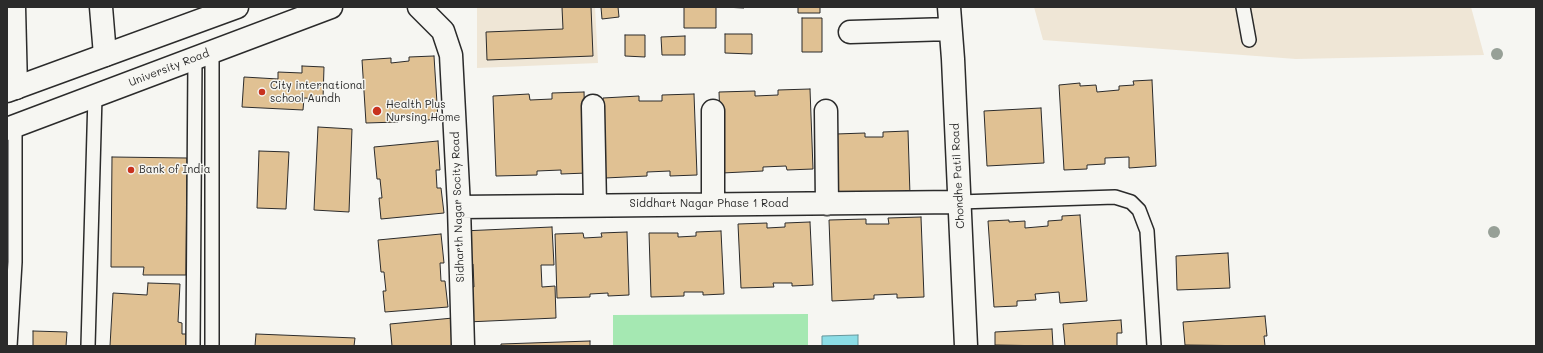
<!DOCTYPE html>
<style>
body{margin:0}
#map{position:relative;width:1543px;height:353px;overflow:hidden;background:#f6f6f2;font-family:Mali,sans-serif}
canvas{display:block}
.frame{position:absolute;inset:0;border:8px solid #2b2b2b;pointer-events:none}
</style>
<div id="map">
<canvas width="1543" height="353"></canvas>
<div class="frame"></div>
</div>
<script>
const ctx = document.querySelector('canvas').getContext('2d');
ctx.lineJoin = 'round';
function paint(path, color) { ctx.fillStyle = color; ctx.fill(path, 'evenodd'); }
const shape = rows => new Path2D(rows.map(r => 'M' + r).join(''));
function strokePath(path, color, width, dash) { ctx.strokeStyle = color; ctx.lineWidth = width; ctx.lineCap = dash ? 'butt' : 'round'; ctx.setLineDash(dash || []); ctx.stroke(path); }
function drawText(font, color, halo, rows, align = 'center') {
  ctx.font = font + ' Mali,sans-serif'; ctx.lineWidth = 3; ctx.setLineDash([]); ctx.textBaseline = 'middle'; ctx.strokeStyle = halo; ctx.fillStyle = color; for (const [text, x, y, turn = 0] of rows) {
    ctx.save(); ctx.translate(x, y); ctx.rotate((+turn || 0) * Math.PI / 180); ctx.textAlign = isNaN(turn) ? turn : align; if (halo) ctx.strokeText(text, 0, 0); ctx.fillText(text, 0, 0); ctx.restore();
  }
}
paint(shape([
 [477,7,595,7,598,63,477,68],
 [1034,7,1471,7,1484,55,1296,59,1043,40]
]), '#efe6d6');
paint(shape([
 [808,314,808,346,613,346,613,315]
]), '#a5e8b2');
const water = shape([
 [858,335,858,346,822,346,822,336,858,335]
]);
paint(water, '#8cdde6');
strokePath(water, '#65969b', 1);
const building = shape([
 [562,7,591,7,593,56,487,60,486,32,563,29,562,7],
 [601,7,618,7,619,17,602,19,601,7],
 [684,7,716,7,716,28,684,28,684,7],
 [723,7,744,7,744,8,723,7],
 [798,7,820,7,820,13,798,13,798,7],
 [802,18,822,18,822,52,802,52,802,18],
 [725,34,752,34,752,54,725,53,725,34],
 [625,35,645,35,645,57,625,56,625,35],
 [685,36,685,55,662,55,661,37,685,36],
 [434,56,438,119,417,121,417,117,398,119,398,122,366,123,362,60,391,58,391,63,409,61,409,57,434,56],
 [302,66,324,67,323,99,304,98,303,110,242,107,244,77,278,79,278,72,302,73,302,66],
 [1152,80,1156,166,1129,168,1129,157,1105,158,1105,164,1087,165,1087,169,1064,170,1059,85,1080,83,1080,86,1096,85,1097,92,1119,90,1119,86,1134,85,1133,81,1152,80],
 [810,89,813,169,787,170,786,166,763,167,763,171,722,173,719,92,755,91,755,96,778,95,778,90,810,89],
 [584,92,587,173,561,174,561,170,537,171,537,175,496,176,493,96,529,94,530,100,552,99,552,93,584,92],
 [694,94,697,175,670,176,670,171,647,172,647,176,605,178,603,98,639,96,639,101,662,101,662,95,694,94],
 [1041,108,1044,163,987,166,984,111,1041,108],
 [318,127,352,129,349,212,314,210,318,127],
 [908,131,910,195,838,197,836,134,865,133,865,137,883,137,883,132,908,131],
 [438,141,440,170,436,170,437,188,441,188,444,213,381,219,379,198,382,198,380,179,377,179,374,147,438,141],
 [259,151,289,152,286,209,257,208,259,151],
 [112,157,187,158,186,275,143,275,144,267,111,267,112,157],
 [1080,215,1087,301,1060,303,1059,292,1035,294,1036,300,1017,301,1017,306,994,307,988,221,1009,220,1009,222,1025,221,1025,228,1048,226,1048,221,1062,220,1062,216,1080,215],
 [921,217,924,297,897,298,897,294,874,295,874,299,832,301,829,220,866,219,866,224,889,224,888,218,921,217],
 [810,222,813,285,792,286,792,283,773,283,774,287,741,288,738,224,767,223,767,228,785,227,785,223,810,222],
 [552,227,554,265,541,265,542,287,555,286,556,318,467,322,465,288,474,287,473,264,464,265,462,231,552,227],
 [721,231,724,294,703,295,703,292,684,292,684,296,651,297,649,233,678,233,678,237,696,236,696,232,721,231],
 [627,232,629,295,608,296,608,293,590,294,590,297,557,298,555,234,583,233,584,238,602,237,601,233,627,232],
 [441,234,444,263,440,263,441,281,445,281,448,307,385,312,383,291,386,291,384,272,381,272,378,240,441,234],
 [1228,253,1230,288,1177,290,1176,256,1228,253],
 [148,283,180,284,178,322,182,323,182,334,187,334,186,346,110,346,113,293,147,295,148,283],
 [1265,316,1267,336,1264,336,1265,346,1185,345,1183,322,1265,316],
 [453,318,455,346,392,346,390,324,453,318],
 [1121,320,1122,333,1117,333,1117,346,1065,346,1063,324,1121,320],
 [1052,329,1053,346,995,345,995,332,1052,329],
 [33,331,67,332,66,346,33,346,33,331],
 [256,334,355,338,354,346,255,346,256,334],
 [590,341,590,346,501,346,501,344,590,341]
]);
paint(building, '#e0c193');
strokePath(building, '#2b2b2b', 1);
const service = shape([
 [1243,7,1249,40],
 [959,202,1115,197,1131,202,1139,210,1147,231,1154,346],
 [10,346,15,262,15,126],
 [88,346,95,96],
 [193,346,195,58],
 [212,346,212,52]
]);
const minor = shape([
 [14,7,16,88],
 [101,7,105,55],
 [419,7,443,31,451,55,459,207,463,346],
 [949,7,953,59,966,346],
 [850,32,950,29],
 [593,106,595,205],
 [713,111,713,204],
 [826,111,827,204],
 [459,207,959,202]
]);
const primary = shape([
 [7,91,237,7],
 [7,129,331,7]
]);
strokePath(service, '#2b2b2b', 16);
strokePath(minor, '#2b2b2b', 25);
strokePath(primary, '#2b2b2b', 25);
strokePath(service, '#f6f6f2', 13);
strokePath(minor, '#f6f6f2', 22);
strokePath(primary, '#f6f6f2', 22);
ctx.fillStyle = '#97a097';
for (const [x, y] of [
 [1497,54],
 [1494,232]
]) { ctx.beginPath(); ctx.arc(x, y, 6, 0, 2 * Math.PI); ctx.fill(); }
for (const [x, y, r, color] of [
 [262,92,4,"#c8321e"],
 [377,111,5,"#c8321e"],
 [131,170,4,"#c8321e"]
]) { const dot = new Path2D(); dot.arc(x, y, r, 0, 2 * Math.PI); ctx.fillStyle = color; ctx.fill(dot); strokePath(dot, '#f6f6f2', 1.5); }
drawText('11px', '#2b2b2b', '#f6f6f2', [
 ["University Road",169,68,-21],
 ["Chondhe Patil Road",958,176,-93],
 ["Siddhart Nagar Phase 1 Road",709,204],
 ["Sidharth Nagar Socity Road",458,207,-92]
]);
drawText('11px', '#2b2b2b', '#f6f6f2', [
 ["City international",270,86],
 ["school Aundh",270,99],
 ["Health Plus",386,105],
 ["Nursing Home",386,118],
 ["Bank of India",139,170]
], 'left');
</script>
